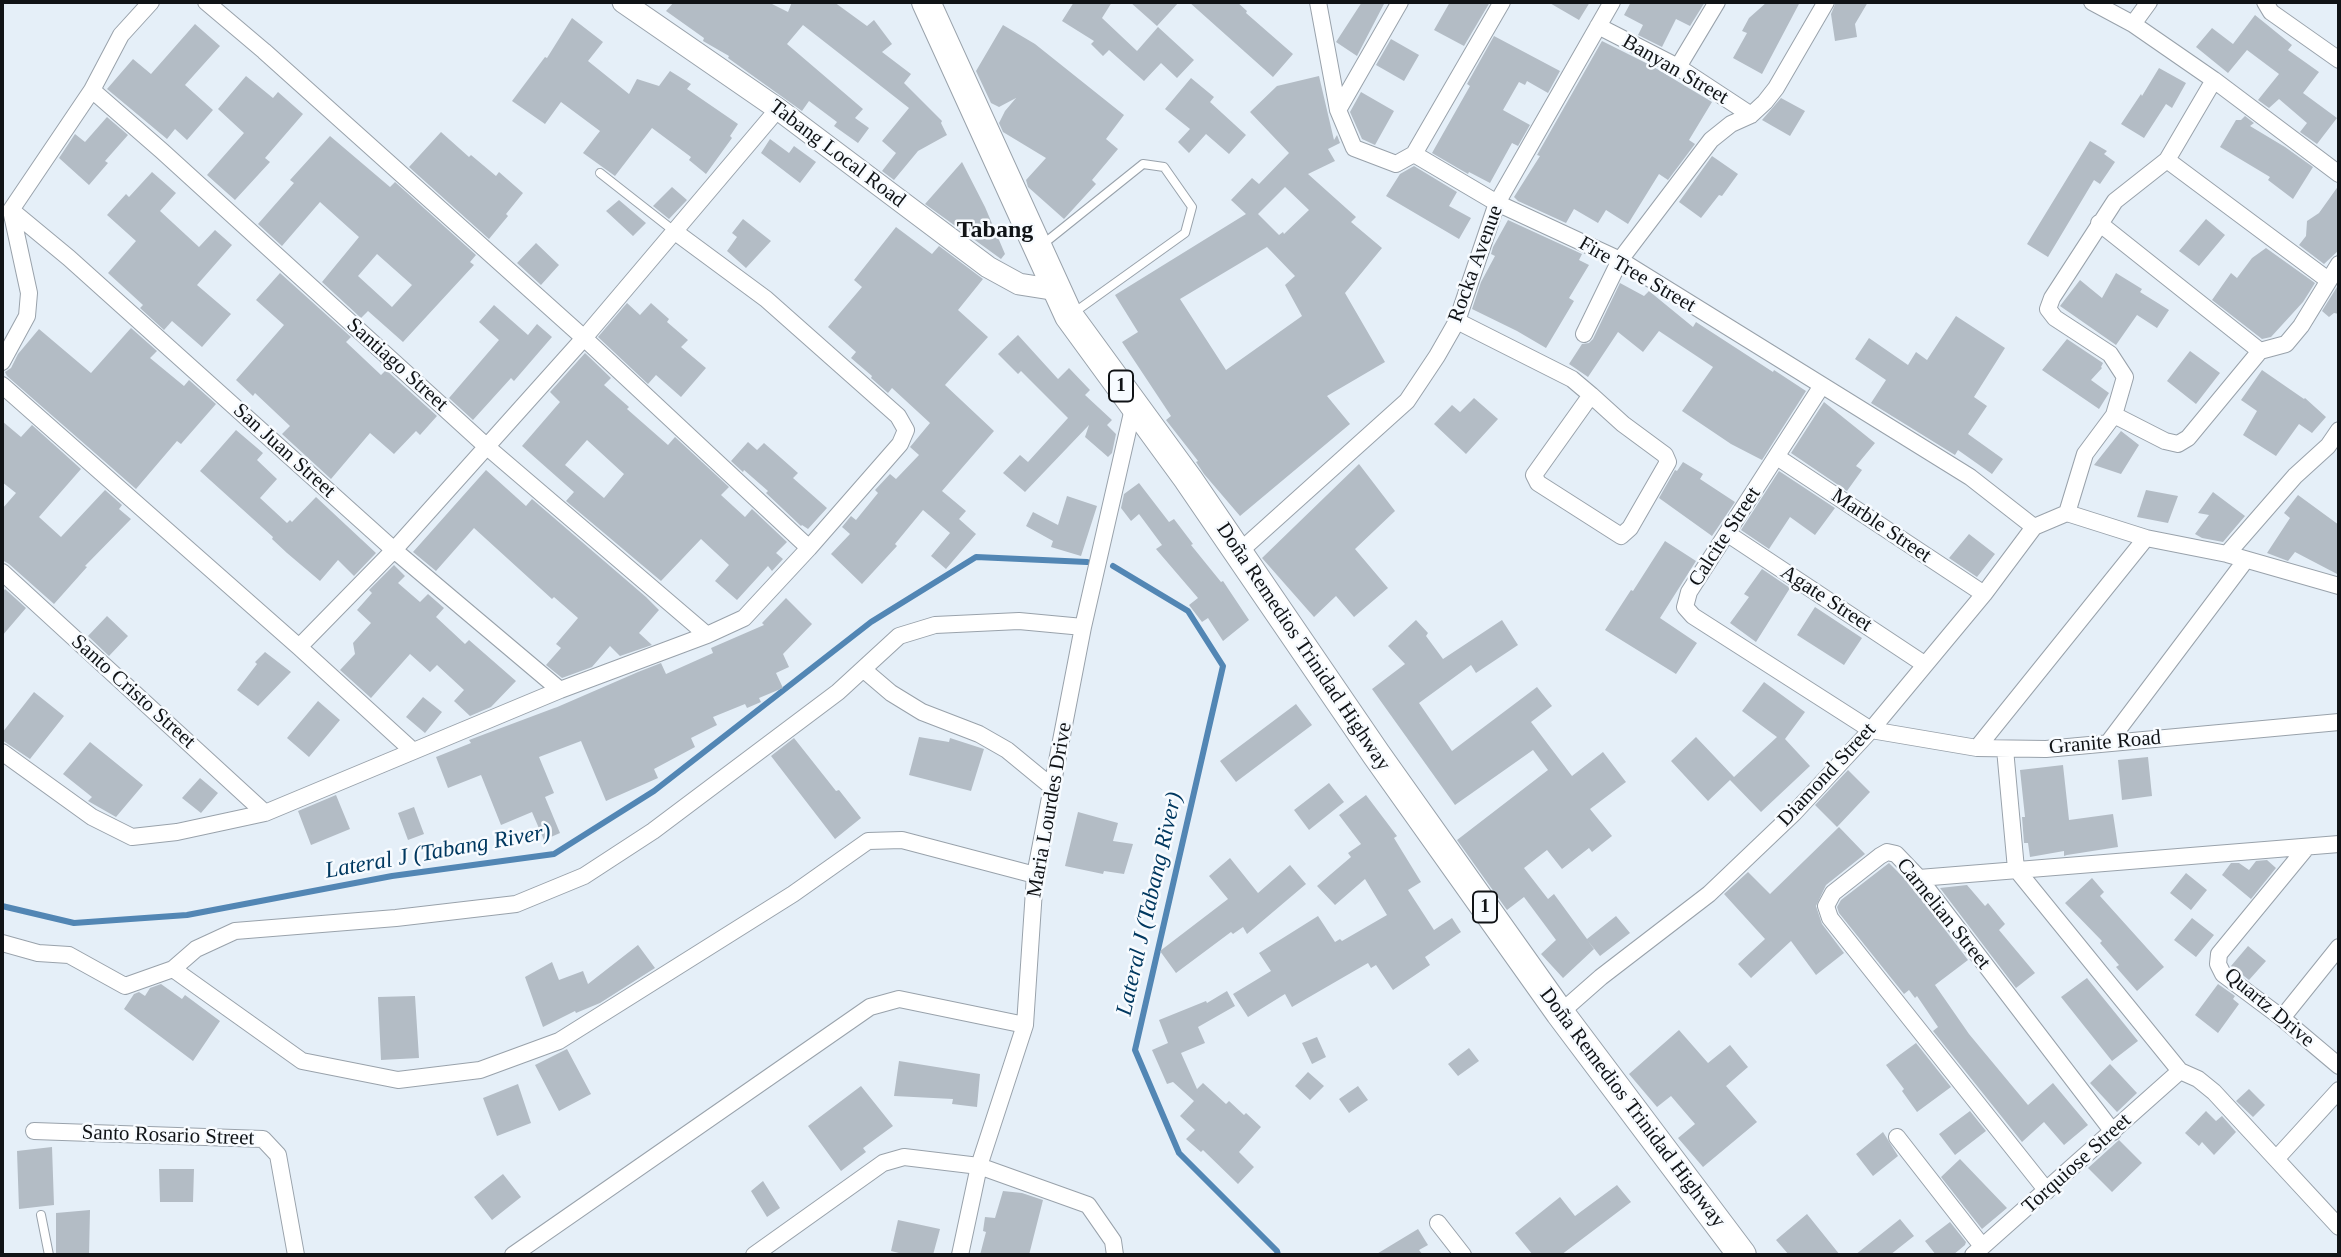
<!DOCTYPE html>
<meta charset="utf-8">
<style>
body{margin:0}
#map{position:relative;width:2341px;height:1257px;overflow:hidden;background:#e5eff8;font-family:"Times New Roman",serif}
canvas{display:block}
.frame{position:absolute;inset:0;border:4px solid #101316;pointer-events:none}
</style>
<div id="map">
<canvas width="2341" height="1257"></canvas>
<div class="frame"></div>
</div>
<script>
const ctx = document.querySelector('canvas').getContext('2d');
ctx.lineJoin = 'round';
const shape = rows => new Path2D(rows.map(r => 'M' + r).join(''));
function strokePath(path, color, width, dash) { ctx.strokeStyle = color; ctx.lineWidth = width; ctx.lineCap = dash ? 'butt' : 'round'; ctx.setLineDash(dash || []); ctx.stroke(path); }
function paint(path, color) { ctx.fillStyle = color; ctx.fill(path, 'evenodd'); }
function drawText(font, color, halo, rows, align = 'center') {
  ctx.font = font + ' "Times New Roman",serif'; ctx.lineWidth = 5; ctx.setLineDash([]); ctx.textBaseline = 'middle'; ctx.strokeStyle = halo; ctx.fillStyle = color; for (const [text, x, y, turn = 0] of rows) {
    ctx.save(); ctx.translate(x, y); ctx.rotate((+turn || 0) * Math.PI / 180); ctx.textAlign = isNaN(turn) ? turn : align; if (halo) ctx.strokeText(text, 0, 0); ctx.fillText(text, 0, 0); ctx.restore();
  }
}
strokePath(shape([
 [1113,566,1188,611,1223,666,1135,1050,1179,1153,1277,1251,1278,1255],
 [2,906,74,923,187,915,392,876,554,854,654,791,871,622,976,557,1087,562]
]), '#5286b4', 6);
paint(shape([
 [674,2,768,2,788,12,792,2,834,2,867,26,874,20,892,44,882,52,911,74,904,83,942,121,941,123,947,135,918,151,894,180,882,171,896,153,882,141,909,108,803,25,787,44,863,109,855,118,869,128,858,143,834,126,837,122,809,101,802,111,728,58,729,56,703,41,704,38,666,11],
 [1074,2,1112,2,1102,18,1137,51,1158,27,1194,60,1177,78,1161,63,1144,81,1109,50,1103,56,1091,44,1094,41,1062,21],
 [1130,2,1179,2,1157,26],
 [1189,2,1237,2,1247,11,1246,13,1293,54,1273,77],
 [1362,2,1385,2,1357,56,1336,42],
 [1450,2,1490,2,1464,46,1434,30],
 [1548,2,1590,2,1579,20],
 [1631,2,1705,2,1690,26,1676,19,1662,47,1638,35,1643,25,1624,15],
 [1767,2,1800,2,1762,74,1733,58,1747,33,1742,31,1749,18],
 [1836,2,1868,2,1855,24,1857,37,1835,41,1831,14],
 [2255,15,2292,45,2288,50,2319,72,2303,93,2337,118,2317,144,2300,132,2307,123,2279,99,2269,108,2258,100,2279,74,2247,50,2228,73,2196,47,2212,28,2233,44],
 [572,18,603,42,588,61,629,94,637,79,659,86,670,71,691,84,687,89,738,124,730,136,732,138,706,174,689,160,691,157,652,128,615,176,583,153,600,131,561,102,545,124,512,101,545,57,547,58],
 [195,24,220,46,185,85,213,110,187,140,175,129,167,139,107,89,133,59,151,74],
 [1003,25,1035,44,1124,115,1106,139,1118,149,1092,180,1096,184,1064,219,1028,187,1026,180,1046,158,1003,132,999,123,1005,111,1016,98,999,107,991,103,976,71],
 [1494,36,1560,71,1548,93,1527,81,1525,85,1519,82,1503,110,1530,125,1518,146,1512,143,1490,183,1469,172,1468,174,1432,153,1470,86,1467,84],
 [1391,39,1419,55,1404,81,1376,65],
 [1602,41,1652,66,1712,102,1689,140,1695,144,1668,180,1659,174,1628,224,1606,210,1598,223,1574,209,1566,223,1518,201,1514,197,1540,156,1537,155],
 [2159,68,2186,83,2172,108,2166,104,2144,138,2121,124,2141,94,2142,96],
 [246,76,273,98,278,92,303,114,265,158,270,162,235,200,207,175,244,133,218,109],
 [1319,76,1334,140,1337,135,1340,143,1328,149,1335,161,1308,174,1356,217,1351,222,1382,248,1345,293,1385,362,1327,396,1350,424,1240,516,1204,474,1196,462,1198,461,1166,420,1171,416,1122,342,1138,332,1115,295,1246,214,1231,200,1252,178,1259,184,1289,153,1250,112,1277,86],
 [1285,187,1309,210,1284,234,1283,232,1279,235,1258,214],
 [1267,247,1295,276,1285,285,1302,316,1226,370,1180,299],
 [1191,78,1214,97,1210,102,1246,135,1229,154,1206,134,1189,153,1178,142,1190,129,1165,109],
 [1361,92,1394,111,1375,145,1362,139,1350,112],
 [1781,98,1805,111,1790,136,1762,120],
 [2245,116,2254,123,2250,126,2285,147,2313,167,2293,199,2268,180,2270,177,2220,147,2236,120,2241,120],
 [107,117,128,135,105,161,108,163,89,185,59,158,75,134,85,142],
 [441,132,469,157,471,155,496,176,499,172,523,193,506,214,508,216,489,239,409,167],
 [330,136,390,187,395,182,476,255,470,262,474,265,403,342,368,311,361,318,322,282,359,237,320,202,282,246,258,224,294,183,290,180],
 [377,254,412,285,392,307,358,276],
 [770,139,789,153,794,146,816,162,800,183,761,153],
 [2090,141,2107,151,2104,154,2115,162,2100,184,2094,180,2048,257,2027,244],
 [1712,156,1738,174,1722,196,1719,195,1701,218,1679,202],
 [962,162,985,207,1005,254,1001,259,925,204],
 [1414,166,1457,192,1449,206,1471,218,1459,239,1386,196,1400,174],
 [152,172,176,193,160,211,199,247,215,230,232,245,197,285,231,314,202,347,172,321,164,330,140,308,143,305,108,273,136,241,107,215,126,194,129,197],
 [2339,185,2339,250,2324,264,2299,245,2306,236,2307,221,2319,213],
 [672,187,687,200,669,219,653,206],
 [619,200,646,223,633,236,606,211],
 [743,219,771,241,746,268,727,251,737,237,732,233],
 [2206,219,2225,235,2199,266,2179,251],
 [1508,220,1582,254,1579,260,1589,265,1569,298,1574,301,1546,348,1517,331,1472,309,1481,282,1495,256,1491,254,1493,247],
 [896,227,932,254,939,246,983,279,958,310,988,337,945,385,994,431,942,491,966,511,959,519,976,534,946,569,931,556,950,533,923,510,895,544,897,546,862,584,831,554,850,534,842,527,851,516,856,520,878,493,875,490,890,474,896,479,919,455,910,447,930,423,892,388,888,393,871,378,872,376,851,358,856,352,828,327,862,287,854,280],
 [536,243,559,265,541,285,517,263],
 [2266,248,2315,283,2303,302,2271,337,2262,339,2212,300,2231,273,2237,278,2252,258],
 [280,273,351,337,346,342,381,375,386,370,437,416,420,435,416,431,394,454,370,433,331,479,282,434,290,426,255,393,253,396,236,380,284,325,256,300],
 [2116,273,2142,289,2140,292,2169,310,2157,328,2137,315,2116,345,2060,306,2080,280,2102,298],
 [1620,283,1644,296,1649,291,1693,327,1696,322,1773,372,1774,370,1806,391,1762,460,1731,444,1682,411,1713,367,1659,331,1643,352,1618,332,1588,377,1569,364,1582,344,1589,343,1593,339],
 [2337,287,2339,288,2339,314,2334,313,2329,317,2322,311],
 [627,303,640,315,651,303,669,319,667,322,688,340,681,347,706,368,681,397,656,375,648,384,598,337],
 [494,305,528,335,537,324,552,337,514,381,511,378,473,420,449,398,499,340,479,322],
 [1956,316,2005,348,1974,397,1987,406,1968,434,2003,459,1992,474,1958,450,1955,455,1871,403,1886,380,1855,359,1869,338,1908,365,1916,352,1927,360],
 [131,328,157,351,150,358,184,386,189,380,216,404,181,444,177,441,136,489,7,376,5,372,11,368,18,354,39,329,91,373],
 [1018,335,1058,379,1069,368,1090,390,1085,395,1112,420,1107,425,1116,434,1112,453,1108,457,1085,437,1089,425,1025,492,1003,473,1020,455,1028,462,1068,418,1021,371,1018,374,998,354],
 [2067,339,2103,363,2101,367,2102,368,2091,380,2109,393,2099,409,2042,370],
 [2190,351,2220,373,2196,404,2167,381],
 [585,353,611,378,604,385,629,407,627,409,668,445,675,437,729,487,721,495,745,517,752,509,787,542,776,553,783,559,772,571,768,566,737,600,715,581,729,565,701,539,661,581,566,501,574,492,522,446,560,402,550,392],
 [587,440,624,474,604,498,565,465],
 [2262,370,2304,399,2305,398,2326,417,2312,433,2299,424,2276,456,2243,435,2257,411,2241,400],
 [1474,398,1498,419,1466,454,1434,424,1452,405,1460,412],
 [1824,402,1875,443,1856,466,1862,470,1847,491,1791,453],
 [2,421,21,437,32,425,81,469,39,517,61,537,105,490,122,505,119,509,131,519,85,566,87,567,54,604,9,564,2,560,2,509,16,493,2,482],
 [236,430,263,453,257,460,277,479,260,498,287,523,290,520,292,522,316,497,376,553,354,576,338,560,320,581,287,553,272,539,273,537,200,471],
 [2121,431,2139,445,2121,474,2094,465],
 [748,442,757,450,764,443,798,473,793,478,827,508,808,529,802,525,801,526,766,493,768,491,744,470,743,472,731,461],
 [1683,462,1703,474,1700,479,1735,502,1712,536,1659,498,1675,470,1677,471],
 [1359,464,1395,511,1355,549,1388,588,1354,617,1336,596,1314,617,1262,558],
 [486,470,526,506,532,499,646,597,659,610,639,633,652,645,620,656,610,646,592,667,562,678,546,665,561,648,556,644,578,618,554,597,552,599,474,528,436,571,413,552],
 [1779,471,1835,508,1815,535,1790,517,1769,549,1741,530],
 [1139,483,1169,522,1174,519,1193,544,1191,545,1221,582,1223,581,1249,620,1223,641,1208,618,1202,622,1189,605,1198,598,1156,549,1162,545,1139,514,1131,521,1121,508,1124,494],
 [2146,490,2178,496,2168,523,2137,517],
 [2213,492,2245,516,2223,542,2202,538,2195,534,2209,515,2198,513],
 [2298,495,2339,525,2339,575,2295,552,2288,561,2267,553,2290,518,2284,513],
 [1067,496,1097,506,1081,556,1051,547,1053,541,1026,526,1033,512,1058,525],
 [1969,534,1995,554,1977,577,1949,558],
 [1665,541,1696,561,1660,618,1697,643,1676,674,1605,630,1631,590,1633,591],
 [394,565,405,576,398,583,420,602,428,594,444,608,436,617,465,644,469,640,516,681,491,707,470,716,454,701,464,690,437,665,430,672,410,654,371,698,340,670,355,654,353,643,371,623,357,610,372,593,369,590],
 [1762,569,1790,588,1756,642,1730,623,1749,597,1744,594],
 [5,589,26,608,2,636,2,593],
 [786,598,812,624,783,654,789,667,776,673,783,688,759,698,761,702,747,708,745,704,713,717,717,725,691,738,695,747,654,769,658,778,606,801,581,741,539,757,554,793,545,797,560,833,544,840,532,812,501,825,481,775,448,788,436,757,471,743,469,740,557,707,555,708,638,672,661,663,666,674,713,653,711,648,764,625,762,623],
 [1815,607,1862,638,1844,665,1797,635],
 [107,616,128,636,109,656,88,636],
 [1416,620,1428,633,1426,636,1443,659,1502,620,1518,645,1476,673,1471,665,1419,703,1452,751,1537,687,1552,706,1531,722,1572,776,1603,752,1626,782,1590,809,1612,836,1592,852,1589,848,1562,869,1547,850,1524,868,1548,899,1554,894,1587,939,1616,916,1630,933,1600,956,1588,941,1594,949,1563,978,1541,954,1556,940,1524,897,1507,910,1457,840,1548,770,1533,750,1455,805,1372,689,1405,664,1388,646],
 [265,652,291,672,258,706,237,690,257,664,255,662],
 [1764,682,1805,712,1785,739,1810,766,1761,812,1730,780,1708,801,1671,761,1696,737,1734,777,1777,737,1742,711],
 [34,692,64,716,30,759,2,740,2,733],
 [423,697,442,712,425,733,406,717],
 [318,701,340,720,309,757,287,738],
 [1296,704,1312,725,1236,782,1220,761],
 [919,737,949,742,950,738,984,749,971,791,909,775],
 [794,738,836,791,839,790,861,818,835,839,771,756],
 [90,742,143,785,116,817,88,801,92,797,63,774],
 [2148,757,2152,796,2122,800,2118,760],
 [2063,765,2069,820,2113,814,2118,847,2067,855,2064,856,2064,851,2030,857,2028,843,2024,843,2022,817,2025,817,2020,770],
 [1848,770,1870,792,1837,827,1815,805],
 [200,778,218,793,201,813,182,798],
 [1329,783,1344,802,1309,830,1294,810],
 [336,795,350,829,311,845,298,811],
 [1366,795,1397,836,1394,838,1421,882,1408,890,1434,930,1452,918,1461,932,1425,957,1430,965,1393,990,1376,965,1371,968,1368,963,1292,1007,1285,994,1248,1017,1233,994,1271,971,1259,953,1318,916,1335,942,1340,939,1342,941,1387,915,1365,879,1335,905,1317,886,1351,857,1348,853,1361,844,1339,815],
 [414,807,424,834,408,840,398,813],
 [1078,812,1118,823,1113,841,1133,844,1124,874,1104,871,1103,874,1065,866],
 [1839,827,1865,854,1826,885,1816,906,1822,924,1844,953,1816,975,1791,941,1751,978,1738,964,1765,939,1724,894,1748,872,1770,894],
 [1230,858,1258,893,1290,865,1306,884,1247,934,1243,927,1233,934,1231,932,1176,973,1160,951,1228,899,1209,876],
 [2267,860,2276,868,2251,899,2222,875,2231,863,2239,863,2249,870,2256,861],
 [1889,863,1911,885,1968,960,1935,985,1969,1034,2028,1105,2053,1083,2088,1125,2064,1145,2044,1122,2022,1142,1933,1031,1938,1027,1917,996,1915,998,1909,990,1904,994,1839,913,1837,907,1841,900],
 [2186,873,2207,890,2191,910,2170,893],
 [2092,878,2104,892,2100,896,2164,967,2137,991,2116,967,2119,965,2100,943,2102,941,2065,903],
 [1967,885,1985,906,1988,903,2005,924,1999,930,2035,973,2016,988,1940,888],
 [2192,918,2214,935,2196,957,2174,940],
 [638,945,655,968,600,1003,576,1013,575,1011,543,1027,525,977,552,962,559,980,583,971,588,984],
 [2248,946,2266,961,2249,980,2231,966],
 [2087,978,2138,1041,2112,1061,2061,997],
 [161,984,182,999,185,995,220,1021,193,1061,124,1009,134,994,139,992,145,996,150,988],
 [2218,984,2235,996,2233,999,2239,1004,2218,1033,2195,1015],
 [1227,991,1235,1006,1198,1027,1205,1043,1181,1053,1197,1089,1203,1083,1226,1104,1229,1101,1244,1115,1246,1113,1261,1127,1239,1152,1254,1167,1238,1184,1203,1150,1201,1152,1186,1139,1195,1130,1180,1116,1194,1101,1173,1082,1167,1084,1152,1050,1168,1043,1159,1020,1206,1001,1207,1003],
 [415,996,419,1058,381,1060,378,997],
 [1679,1030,1708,1063,1730,1045,1748,1067,1726,1086,1757,1122,1703,1167,1678,1138,1695,1124,1671,1096,1657,1107,1629,1074],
 [1317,1037,1326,1057,1312,1064,1302,1043],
 [1916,1043,1951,1087,1917,1112,1902,1091,1904,1089,1886,1065],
 [1469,1048,1479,1061,1458,1076,1448,1064],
 [567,1049,591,1094,559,1111,535,1065],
 [899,1061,980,1074,977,1107,952,1104,953,1099,894,1096],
 [2110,1064,2137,1093,2117,1112,2090,1083],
 [1308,1072,1324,1086,1310,1100,1295,1086],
 [518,1084,531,1123,497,1136,483,1098],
 [861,1086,893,1126,863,1148,866,1152,841,1171,808,1126],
 [1358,1086,1368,1100,1349,1113,1339,1099],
 [2249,1089,2265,1105,2253,1117,2236,1101],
 [1970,1111,1986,1131,1955,1155,1939,1134],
 [2206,1111,2216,1121,2222,1116,2236,1132,2214,1155,2202,1142,2199,1146,2185,1133],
 [1883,1132,1898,1156,1873,1176,1856,1154],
 [2119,1140,2142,1163,2112,1192,2088,1168],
 [52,1147,54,1205,19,1209,17,1151],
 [1960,1159,2007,1208,1982,1229,1941,1177],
 [159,1169,194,1169,193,1202,160,1202],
 [503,1174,521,1197,492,1220,474,1197],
 [763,1181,780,1208,767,1217,751,1191],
 [1617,1185,1631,1202,1561,1255,1533,1255,1515,1233,1560,1197,1575,1216],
 [1003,1191,1022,1193,1043,1200,1029,1255,980,1255,986,1232,983,1231,985,1217,995,1218],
 [90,1210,89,1255,56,1255,56,1213],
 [1807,1214,1840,1255,1789,1255,1776,1240],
 [1900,1219,1914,1236,1890,1255,1855,1255],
 [898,1220,940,1229,933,1255,907,1255,891,1251],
 [1950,1222,1966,1242,1965,1245,1953,1255,1936,1255,1925,1241],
 [1418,1229,1428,1245,1419,1250,1423,1255,1375,1255]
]), '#b3bcc5');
const lane = shape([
 [600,173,674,231],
 [1042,245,1143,164,1164,167,1192,207,1185,233,1072,314],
 [41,1215,49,1255]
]);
const street = shape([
 [206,2,264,51,584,338,809,548],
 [1318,2,1338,110,1354,148,1396,164,1414,154,1497,203,1620,260,1970,477,2034,527],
 [2092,2,2133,24,2214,80,2339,174],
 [2265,2,2271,12,2339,60],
 [2133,24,2149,2],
 [1598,26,1678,67,1751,115],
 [1678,67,1717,2],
 [92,90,162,151,486,446,707,635],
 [1338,110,1400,2],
 [1414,154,1502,2],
 [2167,160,2328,280],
 [11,210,69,258,394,550,560,690],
 [2099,223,2260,351],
 [1457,321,1572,379,1591,395,1623,424,1665,455,1668,462,1630,528,1621,536,1538,483,1534,475,1591,395],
 [1584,334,1620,260,1711,140,1731,124,1751,115,1765,102,1776,88,1826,2],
 [2,362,27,316,29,293,11,210,92,90,121,35,151,2],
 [2,385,299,647,413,751],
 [1821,387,1689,592,1685,607,1693,616,1871,730,1977,748,2046,749,2339,722],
 [2114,415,2165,441,2178,444,2188,438,2260,351,2286,344,2301,326,2339,264],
 [1777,457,1984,594],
 [2067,513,2085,454,2114,415,2125,377,2110,354,2055,318,2048,309,2052,298,2115,201,2167,160,2214,80],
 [2067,513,2146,538,2227,554,2339,586],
 [1728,534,1924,664],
 [1239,552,1407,401,1437,356,1457,321,1497,203,1612,2],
 [2227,554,2295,476,2328,446,2339,430],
 [2,572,265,813],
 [299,647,394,550,584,338,778,109],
 [864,670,891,693,922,712,979,734,1007,750,1052,787],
 [2108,743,2245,561],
 [1977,748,2146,538],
 [2005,749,2016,869],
 [2,752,92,817,132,837,177,832,265,813,560,690,707,635,744,618,809,548,900,444,906,430,898,416,766,299,674,231],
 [2307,847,2219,954,2218,964,2223,974,2282,1018,2339,1066],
 [2016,869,2180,1071,2198,1079,2214,1092,2339,1227],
 [1919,878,2339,844],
 [2,943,38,953,69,955,125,986,173,969,196,949,235,931,396,918,516,904,584,876,653,831,838,692,899,636,935,625,1019,621,1083,627],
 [173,969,302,1061,398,1080,480,1070,559,1041,793,894,868,841,902,840,1035,875],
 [1560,1013,1601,977,1709,894,1794,813,1871,730,1984,594,2034,527,2067,513],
 [2282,1018,2339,947],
 [34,1131,263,1139,278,1155,296,1255],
 [1897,1137,1982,1246],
 [2277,1158,2339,1090],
 [2047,1191,1830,918,1826,906,1833,893,1880,856,1887,852,1896,854,1919,878,2113,1132],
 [1438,1223,1463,1255],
 [513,1255,870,1007,899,999,1025,1025],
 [754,1255,883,1163,904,1157,979,1166,1088,1205,1113,1241,1115,1255],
 [960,1255,979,1166,1025,1025,1035,875,1083,627,1134,404],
 [1973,1255,2180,1071]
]);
const secondary = shape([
 [623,2,778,109,988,267,1019,284,1057,290]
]);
const highway = shape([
 [926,2,1069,316,1188,479,1376,754,1560,1013,1742,1255]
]);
strokePath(lane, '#99a2ab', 10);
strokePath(street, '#99a2ab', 18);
strokePath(secondary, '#99a2ab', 23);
strokePath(highway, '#99a2ab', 30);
strokePath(lane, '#fff', 8);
strokePath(street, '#fff', 16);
strokePath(secondary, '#fff', 21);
strokePath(highway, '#fff', 28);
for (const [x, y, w] of [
 [1121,386,24],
 [1485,907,24]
]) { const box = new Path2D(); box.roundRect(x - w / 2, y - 15.5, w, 31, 5); ctx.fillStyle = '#f7fbff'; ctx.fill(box); strokePath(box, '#101316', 2); }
drawText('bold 19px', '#101316', null, [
 ["1",1121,386],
 ["1",1485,907]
]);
drawText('21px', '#101316', '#f7fbff', [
 ["Banyan Street",1675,70,30],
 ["Tabang Local Road",837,154,37],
 ["Rocka Avenue",1476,264,-70],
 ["Fire Tree Street",1637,275,30],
 ["Santiago Street",397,365,42],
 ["San Juan Street",284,451,42],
 ["Marble Street",1881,526,34],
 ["Calcite Street",1725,537,-57],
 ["Agate Street",1826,599,33],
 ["Doña Remedios Trinidad Highway",1303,647,56],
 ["Santo Cristo Street",133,692,42],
 ["Granite Road",2105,743,-5],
 ["Diamond Street",1827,775,-47],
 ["Maria Lourdes Drive",1050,810,-80],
 ["Carnelian Street",1943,914,51],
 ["Quartz Drive",2269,1008,40],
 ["Doña Remedios Trinidad Highway",1632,1108,53],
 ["Santo Rosario Street",168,1136,2],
 ["Torquiose Street",2077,1164,-42]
]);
drawText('italic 23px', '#003860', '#f7fbff', [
 ["Lateral J (Tabang River)",438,852,-10],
 ["Lateral J (Tabang River)",1150,904,-77]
]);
drawText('bold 24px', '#101316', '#f7fbff', [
 ["Tabang",995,231]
]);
</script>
